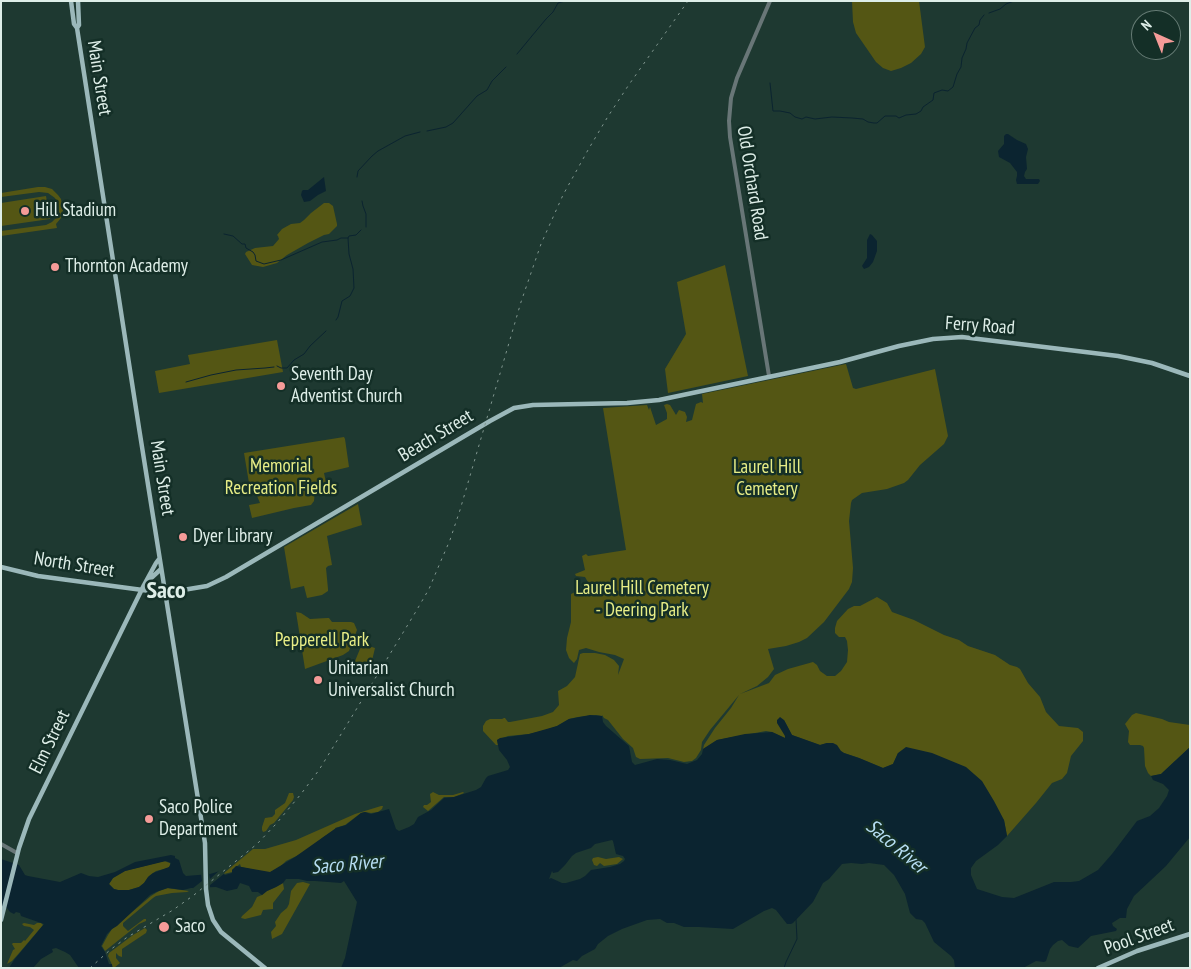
<!DOCTYPE html>
<style>
body{margin:0}
#map{position:relative;width:1191px;height:969px;overflow:hidden;background:#1e3931;font-family:"PT Sans Narrow",sans-serif}
canvas{display:block}
.frame{position:absolute;inset:0;border:2px solid #deeee8;pointer-events:none}
.north{position:absolute;left:1131px;top:10px;width:50px;height:50px;box-sizing:border-box;background:#142f27;border:1px solid #657b74;border-radius:50%;rotate:316deg;font-size:14px;font-weight:700;line-height:20px;text-align:center;color:#deeee8}
.north::after{content:'';display:block;margin:auto;width:18px;height:22px;background:#f59b98;clip-path:polygon(50% 0,100% 100%,50% 72%,0 100%)}
</style>
<div id="map">
<canvas width="1191" height="969"></canvas>
<div class="frame"></div>
<div class="north">N</div>
</div>
<script>
const ctx = document.querySelector('canvas').getContext('2d');
ctx.lineJoin = 'round';
function paint(path, color) { ctx.fillStyle = color; ctx.fill(path, 'evenodd'); }
const shape = rows => new Path2D(rows.map(r => 'M' + r).join(''));
function strokePath(path, color, width, dash) { ctx.strokeStyle = color; ctx.lineWidth = width; ctx.lineCap = dash ? 'butt' : 'round'; ctx.setLineDash(dash || []); ctx.stroke(path); }
function drawText(font, color, halo, rows, align = 'center') {
  ctx.font = font + ' "PT Sans Narrow",sans-serif'; ctx.lineWidth = 5; ctx.setLineDash([]); ctx.textBaseline = 'middle'; ctx.strokeStyle = halo; ctx.fillStyle = color; for (const [text, x, y, turn = 0] of rows) {
    ctx.save(); ctx.translate(x, y); ctx.rotate((+turn || 0) * Math.PI / 180); ctx.textAlign = isNaN(turn) ? turn : align; if (halo) ctx.strokeText(text, 0, 0); ctx.fillText(text, 0, 0); ctx.restore();
  }
}
paint(shape([
 [852,1,919,1,925,47,921,54,911,63,901,68,891,71,883,68,876,62,856,33,853,22],
 [38,187,45,187,52,189,58,195,61,199,63,211,61,218,56,224,57,228,1,236,1,231,46,225,52,222,56,218,59,212,58,204,55,198,48,193,39,192,1,197,1,193],
 [46,196,50,219,1,226,1,203],
 [324,203,329,203,333,206,337,224,337,226,329,234,324,235,308,243,287,255,277,263,263,267,252,265,245,254,246,252,255,248,273,246,279,239,278,236,277,235,282,229,291,224,300,223,304,220,311,213],
 [725,265,748,376,668,393,665,369,686,334,677,282],
 [277,340,283,372,159,393,155,371,190,364,188,355],
 [846,364,853,388,856,389,935,369,948,436,944,444,920,465,908,480,904,483,887,489,862,493,852,500,851,503,849,521,853,568,852,582,849,589,824,622,807,638,799,642,786,646,768,649,774,669,768,677,757,686,740,694,769,683,775,675,788,669,813,662,817,665,820,671,827,676,835,676,841,671,847,662,848,650,847,641,845,637,839,637,835,633,835,628,837,621,848,609,854,606,860,606,877,597,887,603,892,612,914,620,944,635,959,640,968,646,995,655,1010,665,1017,667,1020,669,1028,683,1040,697,1046,712,1059,726,1078,728,1083,732,1083,741,1071,756,1067,773,1062,779,1052,783,1036,803,1007,836,1004,820,898,753,893,764,883,768,859,758,844,753,827,743,820,745,792,735,784,720,785,738,772,732,766,731,717,740,703,749,704,745,715,728,731,708,739,695,710,730,702,742,701,750,696,758,692,761,684,762,668,758,640,759,636,757,633,748,623,739,608,720,604,718,602,715,602,716,596,715,578,717,569,719,557,726,546,730,529,734,508,736,497,740,498,745,496,745,483,731,483,726,486,721,490,719,502,719,504,718,505,718,508,722,510,722,542,716,553,712,559,705,558,691,567,686,575,677,580,654,583,653,595,653,605,655,614,660,619,666,618,675,624,659,615,655,599,652,586,648,579,650,577,659,574,663,569,658,566,650,567,638,571,622,571,594,577,591,584,591,588,590,589,584,585,577,576,576,575,574,585,570,582,556,586,554,588,556,626,550,603,408,647,405,649,410,650,407,656,425,667,419,667,413,664,405,667,404,670,405,676,415,679,410,685,412,687,417,686,422,692,420,696,404,701,402,703,403,702,394],
 [344,437,345,439,349,467,324,473,327,487,315,490,314,501,311,505,294,508,252,518,249,505,260,503,255,491,250,489,244,453],
 [358,504,362,525,327,536,332,565,328,566,326,568,328,589,328,591,322,595,307,598,304,586,291,589,284,547],
 [296,612,301,613,310,619,327,618,329,618,332,622,351,622,354,623,357,630,349,651,343,655,305,669],
 [362,644,375,648,370,669,356,665,355,666,353,666],
 [1136,713,1162,719,1169,722,1190,725,1190,747,1161,774,1151,776,1148,773,1145,766,1144,748,1143,746,1140,745,1130,745,1128,742,1129,731,1125,724,1132,715],
 [433,792,439,795,453,795,463,792,464,793,454,797,444,797,428,811,423,807,424,805,427,805,431,802,430,794],
 [289,793,293,793,294,797,293,800,274,823,270,825,266,831,263,832,262,830,262,827,265,818,272,817,275,814,275,810,285,803],
 [381,806,383,806,382,809,378,812,371,813,365,812,361,813,345,825,335,828,336,830,325,836,305,852,286,861,278,869,268,873,241,867,240,864,232,870,232,872,224,874,224,873,253,849,265,849,296,840,355,814],
 [598,857,606,859,619,857,623,859,617,864,604,866,600,863,597,866,594,865,592,860,593,858],
 [164,861,170,863,170,866,168,868,156,871,149,876,144,883,139,887,129,890,118,890,114,889,109,884,113,878,125,871],
 [303,882,310,884,282,934,272,939,271,932,276,926,275,922,281,913,287,908,289,904,291,891,297,883],
 [283,883,284,889,273,903,273,909,263,910,261,915,245,919,241,918,242,916,252,907,257,897,262,895,267,891,276,887],
 [167,888,189,891,187,892,172,893,156,896,153,898,123,923,123,926,128,931,144,919,146,919,146,921,139,924,105,951,102,946,108,935,112,929,151,896,159,891],
 [24,923,34,925,37,923,41,923,43,925,20,952,12,961,7,964,13,950,15,949,12,944,13,943,21,943,24,940,25,941,34,930,30,927,24,926,22,924],
 [145,928,147,930,146,933,122,949,122,957,119,956,116,953,116,958,120,963,114,968,113,967,108,956,109,953,133,935]
]), '#545614');
paint(shape([
 [1006,134,1008,134,1017,140,1026,144,1028,149,1026,157,1027,169,1025,172,1024,176,1026,179,1039,179,1040,181,1038,184,1017,184,1016,180,1017,176,1017,172,1010,163,999,157,998,151,1004,144,1004,136],
 [324,177,326,191,318,195,310,201,304,202,301,195,302,191,303,190,308,190],
 [870,234,872,235,877,241,877,251,873,262,869,267,864,269,862,266,867,258,867,240],
 [590,715,602,716,603,722,606,726,629,746,632,762,635,765,657,759,670,760,687,764,697,760,702,754,703,749,717,740,745,734,772,732,785,738,785,736,777,723,777,720,780,717,784,720,792,735,820,745,827,743,833,743,837,745,841,751,844,753,859,758,883,768,893,764,898,753,906,747,932,753,966,767,982,781,994,801,1004,820,1007,836,998,845,976,861,971,868,971,875,977,889,1002,897,1014,898,1054,882,1071,882,1079,881,1098,870,1112,854,1137,821,1150,816,1159,808,1167,796,1169,790,1163,784,1153,780,1151,776,1161,774,1190,747,1190,837,1166,866,1134,896,1127,909,1126,918,1120,918,1112,923,1113,926,1117,929,1116,931,1091,936,1078,948,1069,946,1062,940,1058,941,1053,945,1050,949,1046,961,1044,962,1036,961,1023,968,955,968,954,960,951,956,934,942,925,923,922,920,916,919,910,913,905,894,894,875,884,865,869,863,862,864,851,863,842,864,829,879,823,883,813,902,793,923,791,924,787,924,776,910,772,908,764,911,733,929,699,927,684,927,674,923,667,923,660,919,647,920,622,929,608,936,598,944,595,949,582,956,577,961,573,960,559,968,341,968,345,958,357,902,344,881,341,883,315,881,307,881,299,879,286,879,283,883,276,887,267,891,262,895,258,892,252,892,249,886,240,883,237,889,236,889,227,891,216,887,191,888,183,890,168,888,156,892,150,895,117,926,112,929,107,934,101,946,105,952,109,964,112,964,112,968,79,968,70,955,65,952,56,948,52,949,53,952,41,959,33,968,9,968,14,960,44,924,21,916,20,913,16,912,14,914,10,912,7,908,1,906,1,859,19,865,25,875,28,876,60,882,81,873,89,876,98,877,115,872,135,862,171,855,175,856,175,858,179,860,183,873,186,876,210,874,220,871,225,875,232,873,232,870,236,866,270,872,295,857,336,828,346,825,361,813,365,812,371,814,389,809,396,829,399,831,409,827,414,824,418,817,431,810,444,798,454,797,476,790,481,787,486,778,488,776,508,770,510,767,507,760,499,750,497,740,500,738,529,734,557,726,569,719],
 [612,840,613,841,616,854,623,856,625,859,624,861,620,864,610,867,591,870,585,876,580,879,566,883,562,883,551,878,549,879,552,871,553,873,558,872,565,865,572,856,576,853,591,848,595,844],
 [166,861,171,863,169,867,153,873,148,877,144,883,139,887,129,890,118,890,114,889,109,884,113,878,125,871]
]), '#0b2430');
paint(shape([
 [221,869,225,873,210,885,210,889,192,889,202,881,201,874,209,873,210,879]
]), '#1e3931');
strokePath(shape([
 [989,13,1000,9,1006,4,1014,1],
 [517,54,546,19,553,12,558,3,565,1],
 [770,83,773,111,780,111,790,113,795,117,802,119,806,117,815,119,832,117,852,118,863,119,868,122,874,123,877,123,885,116,896,116,899,118,906,115,916,114,921,111,923,107,933,100,934,93,942,90,948,91,953,87,957,74,961,67,962,58,966,49,967,43,975,28,979,25,980,20,984,15],
 [427,131,446,127,453,123,477,96,487,90,492,81,506,67],
 [357,177,358,171,372,156,378,151,405,136,420,132],
 [362,201,363,206,366,214,366,227],
 [224,234,233,236,242,244,245,244,246,248,253,252,255,255,256,261,264,264,281,260,322,242,337,240,341,238,348,238],
 [336,320,338,317,342,301,350,296,354,288,353,269,349,254,348,238,349,236,356,235,361,230],
 [277,366,281,368,287,368,294,360,304,354,310,346,326,331],
 [186,382,211,375,236,370,265,368,274,367],
 [784,968,786,962,797,939,796,919]
]), '#0b2430', 1);
strokePath(shape([
 [769,376,730,137,729,121,731,98,737,78,770,1],
 [1,844,17,853]
]), '#687677', 4);
strokePath(shape([
 [71,1,74,24,77,28,139,428,205,843,206,889,208,905,213,920,221,932,265,968],
 [77,28,79,25,78,1],
 [1,567,38,576,165,593,207,586,226,577,490,421,514,408,533,405,627,403,659,400,840,362,899,346,933,339,962,337,1118,356,1152,363,1190,376],
 [149,580,161,569],
 [1,920,19,848,29,819,144,585,156,563,159,559],
 [1098,968,1137,951,1190,934]
]), '#9bb8ba', 4.5);
strokePath(shape([
 [90,968,110,950,126,938,173,910,194,895,257,844,276,824,301,794,319,770,351,718,415,613,429,589,440,563,450,540,460,510,521,302,541,244,563,195,588,150,607,118,628,86,688,1]
]), '#80968f', 1, [2.5, 5]);
for (const [x, y, r, color] of [
 [25,211,5,"#f59b98"],
 [55,267,5,"#f59b98"],
 [281,386,5,"#f59b98"],
 [183,537,5,"#f59b98"],
 [318,680,5,"#f59b98"],
 [149,819,5,"#f59b98"],
 [164,927,6,"#f59b98"]
]) { const dot = new Path2D(); dot.arc(x, y, r, 0, 2 * Math.PI); ctx.fillStyle = color; ctx.fill(dot); strokePath(dot, '#142f27', 2); }
drawText('19px', '#deeee8', '#142f27', [
 ["Main Street",99,78,81],
 ["Old Orchard Road",752,183,81],
 ["Ferry Road",980,326,4],
 ["Beach Street",436,436,-31],
 ["Main Street",162,478,81],
 ["North Street",74,565,9],
 ["Elm Street",50,742,-64],
 ["Pool Street",1139,937,-20]
]);
drawText('19px', '#deeee8', '#142f27', [
 ["Hill Stadium",35,211],
 ["Thornton Academy",65,267],
 ["Seventh Day",291,375],
 ["Adventist Church",291,397],
 ["Dyer Library",193,537],
 ["Unitarian",328,669],
 ["Universalist Church",328,691],
 ["Saco Police",159,808],
 ["Department",159,830],
 ["Saco",175,927]
], 'left');
drawText('19px', '#e7ed86', '#142f27', [
 ["Memorial",281,467],
 ["Recreation Fields",281,489],
 ["Laurel Hill",767,468],
 ["Cemetery",767,490],
 ["Laurel Hill Cemetery",642,589],
 ["- Deering Park",642,611],
 ["Pepperell Park",322,641]
]);
drawText('italic 20px', '#b6ddf2', '#142f27', [
 ["Saco River",896,847,40],
 ["Saco River",347,865,-5]
]);
drawText('bold 24px', '#deeee8', '#142f27', [
 ["Saco",166,591]
]);
</script>
